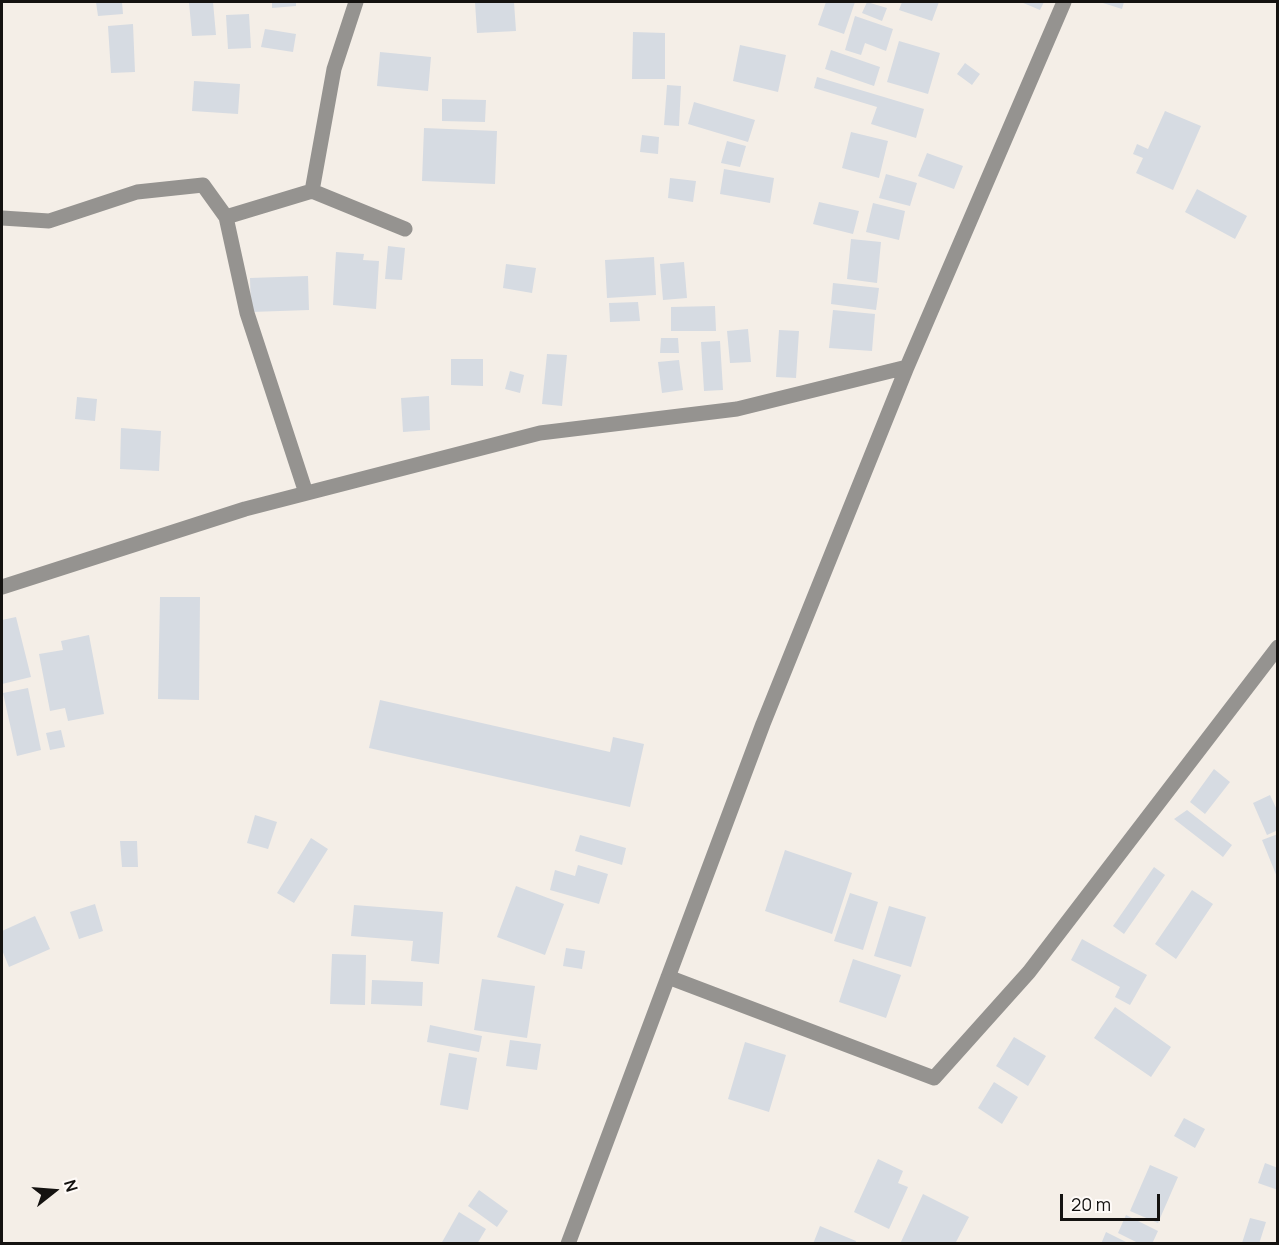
<!DOCTYPE html>
<style>
body{margin:0}
#map{position:relative;width:1279px;height:1245px;overflow:hidden;background:#f4eee7;font-family:Manrope,sans-serif}
canvas{display:block}
.frame{position:absolute;inset:0;border:3px solid #141210;pointer-events:none}
.north{position:absolute;left:24px;top:1161px;width:60px;height:60px;-webkit-text-stroke:4px #fffbf8;paint-order:stroke;rotate:73deg;font-size:16px;font-weight:700;line-height:24px;text-align:center;color:#141210}
.north::after{content:'';display:block;margin:auto;width:21px;height:27px;background:#141210;clip-path:polygon(50% 0,100% 100%,50% 72%,0 100%)}
.scale{position:absolute;left:1060px;top:1194px;width:100px;height:27px;box-sizing:border-box;border:3px solid #141210;border-top:0;padding-left:8px;font-size:18px;line-height:21px;white-space:nowrap;color:#141210;-webkit-text-stroke:4px #fffbf8;paint-order:stroke}
</style>
<div id="map">
<canvas width="1279" height="1245"></canvas>
<div class="frame"></div>
<div class="north">N</div>
<div class="scale">20 m</div>
</div>
<script>
const ctx = document.querySelector('canvas').getContext('2d');
ctx.lineJoin = 'round';
function paint(path, color) { ctx.fillStyle = color; ctx.fill(path, 'evenodd'); }
const shape = rows => new Path2D(rows.map(r => 'M' + r).join(''));
function strokePath(path, color, width, dash) { ctx.strokeStyle = color; ctx.lineWidth = width; ctx.lineCap = dash ? 'butt' : 'round'; ctx.setLineDash(dash || []); ctx.stroke(path); }
paint(shape([
 [96,2,122,2,123,14,98,16],
 [189,2,213,2,216,35,192,36],
 [272,2,296,2,296,6,272,8],
 [475,2,514,2,516,31,477,33],
 [826,2,855,2,844,34,818,25],
 [867,2,887,8,882,21,862,13],
 [902,2,939,2,932,21,899,10],
 [1021,2,1044,2,1040,10],
 [1103,2,1124,2,1122,9,1103,3],
 [249,14,251,48,228,49,226,15],
 [855,16,893,29,886,51,865,43,861,55,845,50],
 [133,24,135,72,111,73,108,26],
 [265,29,296,34,293,52,261,47],
 [633,32,665,33,665,79,632,79],
 [899,41,940,53,928,94,887,82],
 [740,45,786,55,778,92,733,81],
 [831,50,880,67,874,86,825,69],
 [380,52,431,57,428,91,377,86],
 [965,63,980,74,972,85,957,74],
 [817,77,924,109,916,138,871,124,877,107,814,88],
 [194,81,240,84,238,114,192,111],
 [667,85,681,86,679,126,664,125],
 [442,99,486,100,485,122,442,121],
 [694,102,755,120,748,142,688,124],
 [1165,111,1201,126,1173,190,1136,173,1143,158,1133,154,1137,144,1148,149],
 [424,128,497,131,495,184,422,181],
 [851,132,888,141,879,178,842,168],
 [642,135,659,137,658,154,640,152],
 [727,141,746,146,740,167,721,163],
 [927,153,963,166,954,189,918,176],
 [724,169,774,178,770,203,720,194],
 [886,174,917,183,910,206,879,198],
 [670,178,696,181,693,202,668,198],
 [1197,189,1247,216,1235,239,1185,212],
 [819,202,859,211,853,234,813,224],
 [873,203,905,211,899,240,866,232],
 [851,239,881,242,877,283,847,279],
 [388,246,405,248,402,280,385,279],
 [336,252,364,254,363,260,379,261,376,309,333,305],
 [654,257,656,295,607,298,605,260],
 [684,262,687,298,663,300,660,264],
 [506,264,536,268,532,293,503,288],
 [308,276,309,310,251,312,250,278],
 [833,283,879,288,876,310,831,304],
 [638,302,640,321,610,322,609,303],
 [715,306,716,331,671,331,671,307],
 [833,310,875,314,872,351,829,348],
 [748,329,751,362,730,363,727,331],
 [779,330,799,331,796,378,776,377],
 [661,338,678,338,679,353,660,353],
 [720,341,723,390,704,391,701,342],
 [547,354,567,355,562,406,542,404],
 [451,359,483,359,483,386,451,385],
 [679,360,683,390,662,393,658,362],
 [510,371,524,375,520,393,505,389],
 [429,396,430,430,403,432,401,398],
 [77,397,97,399,95,421,75,419],
 [121,428,161,431,159,471,120,469],
 [160,597,200,597,199,700,158,699],
 [16,617,31,677,2,684,2,620],
 [89,635,104,714,68,721,65,708,50,711,39,654,63,650,61,641],
 [28,688,41,750,17,756,3,693],
 [380,700,610,752,613,737,644,744,630,807,369,748],
 [61,730,65,747,50,750,46,733],
 [1214,769,1230,782,1205,814,1190,802],
 [1270,795,1278,812,1278,830,1267,835,1253,803],
 [1187,810,1232,845,1223,857,1174,819],
 [255,815,277,822,268,849,247,843],
 [1278,834,1278,877,1277,877,1262,840],
 [580,835,626,848,622,865,575,851],
 [311,838,328,849,294,903,277,893],
 [120,841,137,841,138,867,122,867],
 [785,850,852,873,832,934,765,911],
 [578,865,608,874,599,904,550,890,555,870,575,876],
 [1154,867,1165,875,1124,934,1113,926],
 [516,886,564,904,545,955,497,937],
 [1192,890,1213,904,1176,959,1155,944],
 [850,893,878,902,863,950,834,941],
 [95,904,103,931,79,939,70,912],
 [354,905,443,912,439,964,411,961,413,941,351,936],
 [889,906,926,917,911,967,874,956],
 [35,916,50,949,9,967,2,950,2,931],
 [1082,939,1147,975,1130,1005,1115,997,1120,987,1071,960],
 [566,948,585,951,582,969,563,966],
 [332,954,366,955,365,1005,330,1004],
 [853,959,901,975,886,1018,839,1002],
 [482,979,535,986,527,1038,474,1030],
 [372,980,423,982,422,1006,371,1004],
 [1115,1007,1171,1047,1151,1077,1094,1038],
 [430,1025,482,1036,479,1052,427,1042],
 [1014,1037,1046,1056,1028,1086,996,1066],
 [510,1040,541,1044,537,1070,506,1066],
 [745,1042,786,1055,769,1112,728,1099],
 [449,1053,477,1058,468,1110,440,1105],
 [994,1082,1018,1097,1002,1124,978,1108],
 [1184,1118,1205,1129,1195,1148,1174,1136],
 [878,1159,903,1171,898,1183,908,1187,889,1229,854,1212],
 [1265,1163,1278,1168,1278,1190,1258,1183],
 [1150,1165,1178,1177,1158,1223,1130,1211],
 [479,1190,508,1211,497,1227,468,1206],
 [923,1194,969,1217,956,1242,959,1244,900,1244],
 [459,1212,486,1229,477,1244,441,1244],
 [1126,1215,1158,1231,1152,1244,1140,1244,1118,1233],
 [1250,1218,1266,1222,1259,1244,1242,1243],
 [820,1226,856,1241,855,1244,813,1244],
 [1106,1232,1130,1244,1101,1244]
]), '#d6dbe2');
strokePath(shape([
 [312,191,334,69,356,2],
 [2,218,49,221,137,192,203,185,226,217],
 [306,493,247,313,226,217,312,191,405,229],
 [2,587,245,509,540,433,737,409,907,367],
 [668,977,934,1078,1029,972,1278,647],
 [568,1244,763,724,907,367,1064,2]
]), '#959390', 15);
</script>
